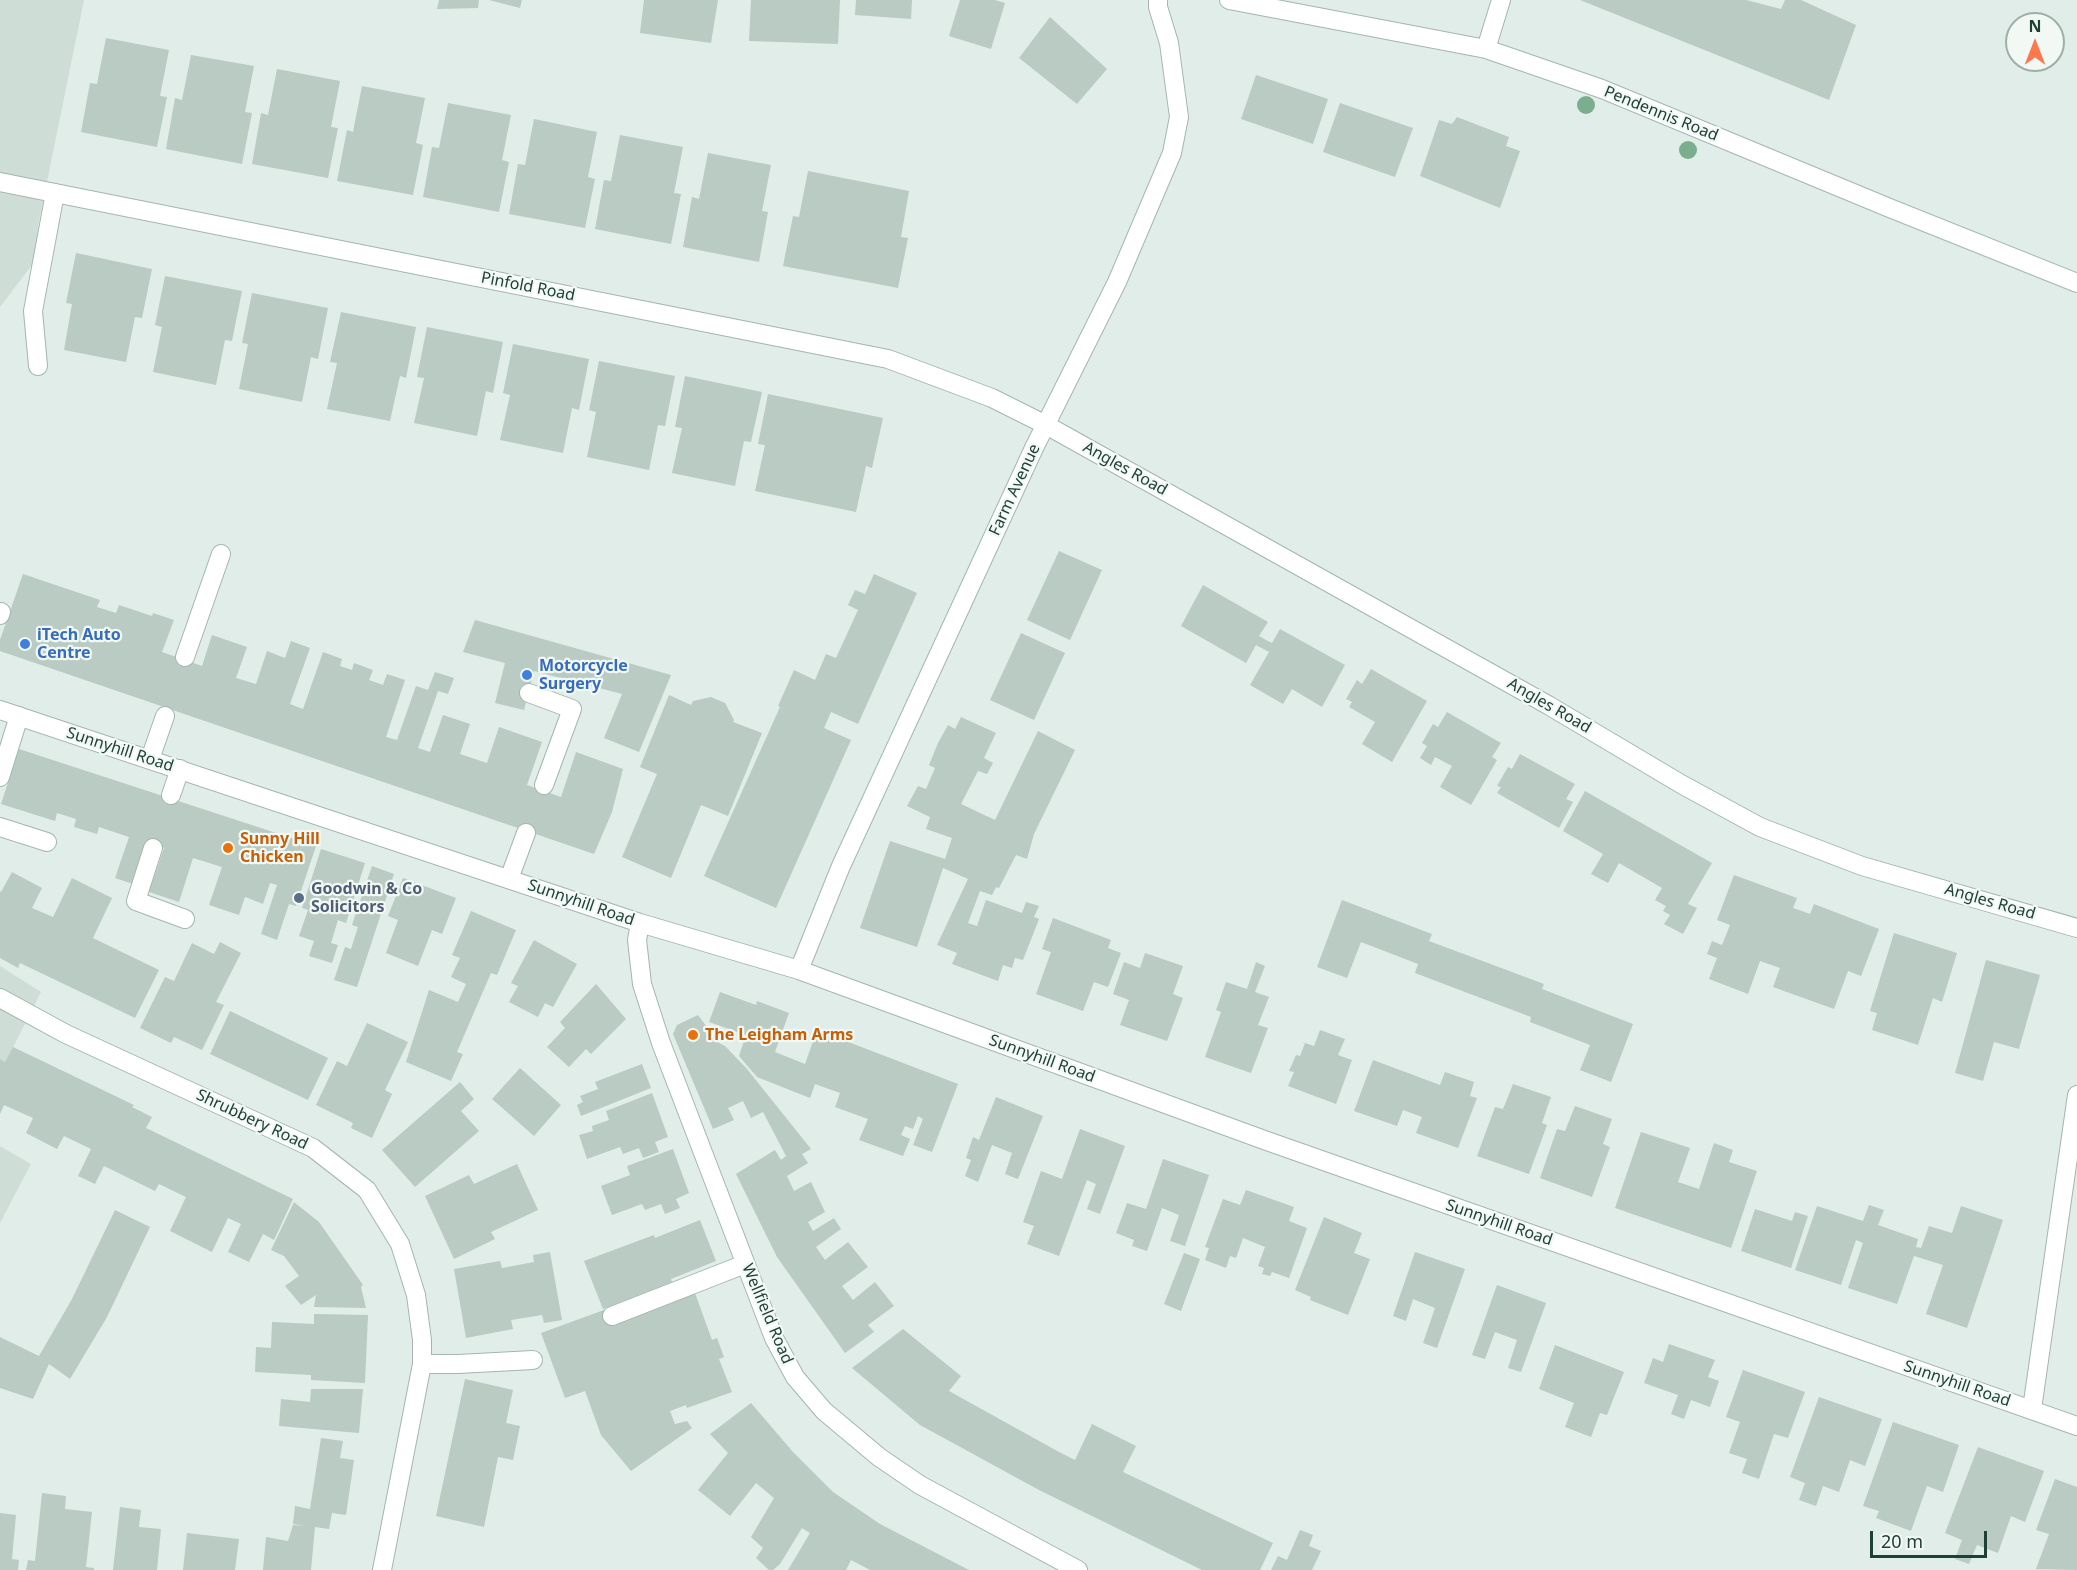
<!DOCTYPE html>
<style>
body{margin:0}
#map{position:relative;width:2077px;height:1570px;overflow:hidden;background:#e1ede8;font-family:"Noto Sans",sans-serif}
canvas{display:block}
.north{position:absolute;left:2005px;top:12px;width:60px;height:60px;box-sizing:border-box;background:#f2f9f5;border:2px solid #9eafa9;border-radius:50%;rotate:0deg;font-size:16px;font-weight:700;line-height:24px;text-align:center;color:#1f4037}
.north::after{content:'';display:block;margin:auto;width:21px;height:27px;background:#ff774d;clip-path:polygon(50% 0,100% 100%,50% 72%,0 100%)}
.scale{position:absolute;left:1870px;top:1531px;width:117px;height:27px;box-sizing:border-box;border:3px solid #1f4037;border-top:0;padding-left:8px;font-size:18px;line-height:21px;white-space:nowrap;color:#1f4037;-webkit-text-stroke:4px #f2f9f5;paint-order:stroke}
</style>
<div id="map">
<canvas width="2077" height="1570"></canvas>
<div class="north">N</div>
<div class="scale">20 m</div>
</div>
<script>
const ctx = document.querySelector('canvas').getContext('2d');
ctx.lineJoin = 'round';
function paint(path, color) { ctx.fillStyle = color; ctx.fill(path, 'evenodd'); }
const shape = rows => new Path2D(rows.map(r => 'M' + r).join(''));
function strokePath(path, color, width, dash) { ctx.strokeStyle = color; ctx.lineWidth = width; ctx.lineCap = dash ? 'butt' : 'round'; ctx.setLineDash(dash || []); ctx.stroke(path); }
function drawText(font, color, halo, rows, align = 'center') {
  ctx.font = font + ' "Noto Sans",sans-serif'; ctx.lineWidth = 4.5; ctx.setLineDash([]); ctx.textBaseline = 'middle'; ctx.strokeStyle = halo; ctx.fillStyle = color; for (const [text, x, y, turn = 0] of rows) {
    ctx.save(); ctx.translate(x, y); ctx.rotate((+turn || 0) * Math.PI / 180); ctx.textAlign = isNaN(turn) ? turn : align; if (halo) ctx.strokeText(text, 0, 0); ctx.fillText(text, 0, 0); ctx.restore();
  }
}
paint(shape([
 [0,0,84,0,38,226,35,261,0,307],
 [0,966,41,992,0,1073],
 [0,1146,31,1164,0,1223]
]), '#cfddd7');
paint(shape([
 [439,0,479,0,478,8,437,9],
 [489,0,522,0,520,8],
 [644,0,718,0,711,43,640,33],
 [751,0,840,0,838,44,749,41],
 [856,0,912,0,911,19,855,15],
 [960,0,995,0,1005,3,991,49,949,36],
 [1580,0,1746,0,1781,9,1785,0,1801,0,1856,25,1829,100],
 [1050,17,1107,69,1077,104,1019,58],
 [106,38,169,50,160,96,167,97,157,147,81,132,90,83,97,84],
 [191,55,254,66,245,112,252,113,242,164,166,149,175,98,182,100],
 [277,69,340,81,331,127,338,128,328,178,252,164,261,113,268,115],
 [1256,75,1328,99,1313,144,1241,119],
 [362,86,425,98,416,143,423,145,413,195,337,181,347,130,353,132],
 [448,103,511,115,502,160,509,162,499,212,423,197,432,147,439,148],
 [1340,103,1413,128,1395,177,1323,152],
 [1457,117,1509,137,1506,146,1520,151,1500,208,1420,176,1439,120,1452,124],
 [534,119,597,132,588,177,595,179,585,228,509,214,518,164,525,165],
 [620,135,683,147,674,193,681,194,671,244,595,229,604,180,611,181],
 [708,153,771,165,762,211,768,212,759,262,683,247,692,197,699,199],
 [808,171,909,191,901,237,908,238,898,288,783,266,793,216,799,217],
 [76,253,152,269,142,318,135,317,126,362,64,350,72,304,66,303],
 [165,276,242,291,232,341,225,340,216,385,153,372,162,327,155,325],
 [252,293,328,308,318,359,311,357,302,402,239,389,248,344,242,343],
 [341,312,416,327,406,378,400,376,390,421,327,409,337,363,330,362],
 [427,327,503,342,493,393,486,391,477,436,414,423,424,378,417,377],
 [513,344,589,359,579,410,572,408,563,453,500,440,510,395,503,393],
 [599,361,675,376,665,426,658,425,649,470,587,457,596,412,589,410],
 [685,376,762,392,751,442,744,441,735,486,672,473,682,428,675,427],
 [768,394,883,418,872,468,866,466,856,512,755,491,765,445,758,444],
 [1059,551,1102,570,1070,640,1027,620],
 [23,574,100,600,97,607,116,613,119,605,152,616,153,613,174,620,162,652,202,666,212,635,247,647,236,678,256,684,267,651,285,658,291,641,310,648,290,704,303,709,323,652,342,659,340,666,352,670,354,663,373,670,369,680,383,685,387,674,405,680,386,737,397,740,416,686,428,690,435,672,454,678,448,694,438,691,418,748,430,752,443,715,470,724,460,754,487,763,499,727,542,742,527,785,561,797,576,752,623,769,612,812,594,854,0,651,0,640],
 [874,574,917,593,858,724,831,712,824,728,851,740,776,908,704,876,780,707,778,706,794,670,815,680,826,654,836,658,858,610,848,605,855,590,865,594],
 [1203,585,1268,622,1259,636,1266,640,1272,643,1280,629,1345,665,1322,707,1292,689,1283,704,1250,685,1269,652,1256,645,1246,663,1181,626],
 [475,620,671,675,639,752,604,738,622,694,534,671,524,710,495,703,505,663,463,652],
 [1021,633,1065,653,1034,720,990,700],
 [1371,669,1427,701,1392,762,1362,744,1375,722,1349,707,1352,702,1346,699,1357,680,1362,684],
 [669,695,691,705,693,701,711,697,725,703,734,720,733,722,762,733,728,816,701,805,671,878,622,857,657,774,640,767],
 [1447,712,1501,743,1492,757,1497,760,1471,805,1440,787,1452,766,1435,757,1431,765,1420,758,1427,746,1422,743,1433,724,1438,727],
 [961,717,996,733,984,758,993,763,987,774,978,771,961,804,995,820,1038,731,1075,750,1034,834,1027,859,1016,855,999,888,996,887,992,895,980,891,968,923,977,926,986,900,1022,913,1026,902,1039,906,1034,917,1039,919,1023,960,1015,958,1012,968,1003,965,998,981,952,964,957,953,937,945,968,879,943,868,917,947,860,928,890,841,945,859,952,838,926,829,930,817,907,806,918,786,926,789,935,768,929,765,938,743,948,725,955,729],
 [19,749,316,846,296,906,289,904,277,940,261,934,277,885,270,883,263,904,245,897,239,915,209,905,222,867,193,858,179,902,149,892,164,848,147,842,133,884,115,878,129,837,99,827,97,834,74,827,76,819,57,813,55,821,1,804],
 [1520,754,1575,784,1566,799,1573,802,1559,828,1497,793,1501,787,1497,786,1508,767,1512,769],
 [1585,791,1712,863,1688,904,1697,908,1683,934,1664,924,1670,915,1663,911,1666,906,1655,900,1662,888,1619,863,1608,883,1591,874,1603,854,1563,831],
 [321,849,365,863,346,923,338,920,331,943,338,945,332,963,309,956,314,941,299,936,308,910,302,908],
 [372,866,394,874,357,987,334,980,345,947,351,949,358,927,352,925],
 [12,872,42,888,32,908,53,917,72,878,112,898,93,938,159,970,135,1018,20,963,18,968,0,958,0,891,1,892],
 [1734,875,1797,898,1793,908,1802,911,1810,914,1814,904,1879,929,1861,976,1848,971,1834,1009,1773,987,1780,968,1760,961,1748,994,1709,979,1717,958,1707,954,1712,941,1722,945,1730,925,1717,920],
 [403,878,456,898,442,934,432,930,418,966,386,953,398,920,388,916],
 [1342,900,1432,934,1429,941,1544,984,1542,989,1633,1024,1611,1082,1580,1070,1590,1045,1530,1022,1531,1017,1415,973,1418,964,1361,942,1347,978,1317,967],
 [471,911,516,930,497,975,491,973,457,1052,463,1054,451,1081,406,1062,429,990,458,1002,466,984,451,977,460,958,452,955],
 [1053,918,1111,940,1108,948,1121,953,1108,987,1094,982,1083,1011,1036,994,1051,952,1042,949],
 [1894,933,1957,953,1942,1002,1933,998,1918,1045,1872,1030,1877,1013,1870,1011],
 [534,940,577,964,553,1007,545,1003,538,1017,509,1002,518,986,511,983],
 [220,942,241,953,216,1002,224,1005,202,1050,174,1037,171,1043,140,1028,165,977,174,981,192,943,214,954],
 [1145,953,1183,966,1173,994,1183,998,1167,1041,1120,1025,1129,1000,1113,994,1124,962,1140,968],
 [1986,960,2040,975,2019,1049,1994,1042,1983,1081,1955,1073],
 [1256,962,1265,966,1255,992,1269,997,1258,1025,1268,1028,1251,1073,1205,1057,1221,1012,1216,1010,1226,982,1247,989],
 [596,984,626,1019,591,1054,586,1049,569,1067,547,1047,565,1028,560,1022],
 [720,992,756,1005,757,1001,789,1013,775,1052,805,1064,817,1030,958,1084,932,1152,913,1145,923,1119,918,1116,913,1129,905,1126,901,1135,910,1139,903,1156,859,1140,868,1119,835,1107,840,1093,815,1084,810,1098,757,1077,739,1056,746,1035,709,1022],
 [230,1011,328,1058,308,1100,210,1054],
 [698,1015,719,1043,725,1046,747,1069,811,1149,802,1154,808,1163,787,1176,794,1191,811,1182,825,1212,808,1222,813,1231,834,1218,841,1229,816,1247,825,1260,848,1242,868,1267,842,1286,853,1300,875,1282,894,1306,868,1325,874,1332,845,1353,777,1257,736,1174,775,1150,781,1160,786,1156,763,1112,751,1118,743,1101,728,1108,734,1120,713,1129,673,1034,677,1025],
 [367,1023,408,1042,385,1090,392,1094,372,1138,351,1128,353,1123,316,1105,337,1061,347,1066],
 [1320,1030,1345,1039,1338,1055,1352,1060,1336,1104,1288,1086,1294,1072,1289,1071,1296,1055,1300,1056,1305,1043,1314,1046],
 [13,1047,134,1105,132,1107,152,1117,146,1128,293,1199,274,1240,263,1234,249,1262,228,1252,241,1224,228,1218,212,1252,170,1231,186,1197,159,1184,155,1191,104,1166,95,1184,78,1176,91,1149,64,1136,57,1149,26,1133,33,1118,4,1105,0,1114,0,1059,5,1062],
 [1373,1060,1440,1085,1445,1072,1474,1082,1470,1096,1477,1098,1458,1148,1416,1133,1422,1117,1403,1110,1397,1126,1354,1111],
 [642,1064,651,1088,581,1116,577,1105,583,1102,580,1096,598,1089,595,1082],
 [520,1068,561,1105,534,1136,492,1099],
 [460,1082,474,1099,461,1111,479,1131,415,1187,382,1150],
 [1513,1084,1551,1097,1542,1123,1547,1125,1529,1174,1477,1156,1495,1107,1503,1109],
 [652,1093,668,1137,655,1142,659,1152,643,1158,639,1148,623,1154,620,1147,587,1159,579,1135,593,1131,592,1126,609,1120,606,1111],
 [996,1097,1043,1116,1018,1179,1005,1174,1012,1153,992,1145,978,1182,965,1176,971,1160,966,1158,973,1137,979,1140],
 [1575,1106,1612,1119,1603,1144,1610,1147,1592,1197,1540,1178,1557,1129,1565,1131],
 [1080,1129,1125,1146,1100,1214,1087,1209,1096,1184,1087,1180,1059,1256,1027,1244,1034,1226,1023,1222,1041,1171,1062,1179],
 [1641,1132,1690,1148,1678,1182,1699,1189,1714,1143,1733,1150,1729,1162,1757,1171,1731,1248,1615,1208],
 [673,1149,689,1193,676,1199,680,1208,665,1214,661,1204,645,1210,642,1204,612,1215,601,1186,630,1175,627,1166],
 [1163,1159,1209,1175,1185,1246,1170,1241,1179,1215,1162,1208,1147,1251,1132,1246,1134,1240,1116,1233,1127,1203,1146,1209],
 [517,1164,538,1210,491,1232,495,1239,454,1259,425,1196,469,1175,474,1184],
 [1246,1190,1294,1207,1289,1221,1307,1228,1289,1278,1272,1272,1270,1276,1262,1274,1264,1268,1258,1266,1265,1247,1243,1238,1236,1258,1230,1256,1226,1268,1205,1260,1209,1248,1205,1247,1223,1199,1240,1205],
 [294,1202,319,1222,363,1285,361,1287,366,1308,314,1307,316,1295,301,1305,285,1286,299,1276,284,1256,271,1250],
 [1869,1205,1884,1210,1878,1225,1918,1239,1916,1247,1921,1248,1929,1226,1952,1233,1961,1206,2003,1220,1967,1328,1926,1314,1943,1265,1914,1256,1897,1304,1848,1288,1863,1243,1856,1240,1841,1285,1795,1270,1817,1206,1863,1221],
 [1755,1209,1792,1221,1795,1212,1808,1216,1791,1268,1741,1251],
 [115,1210,150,1227,107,1317,70,1379,49,1364,33,1399,0,1388,0,1337,39,1356,72,1299],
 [1324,1217,1362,1233,1354,1253,1370,1259,1348,1315,1310,1300,1311,1297,1295,1290],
 [700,1220,716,1261,671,1279,672,1282,603,1309,584,1261,654,1235,655,1238],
 [550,1252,562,1320,544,1323,542,1315,511,1320,513,1329,466,1338,454,1269,500,1261,502,1268,534,1262,533,1255],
 [1415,1252,1465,1269,1437,1348,1423,1343,1435,1308,1413,1299,1406,1321,1393,1316],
 [1184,1253,1200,1259,1181,1311,1164,1304],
 [1497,1285,1546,1303,1521,1372,1508,1368,1517,1340,1495,1332,1485,1359,1472,1355],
 [695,1293,712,1340,717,1338,724,1357,719,1359,732,1392,687,1408,686,1405,670,1411,675,1424,687,1421,692,1428,631,1471,601,1435,585,1391,565,1398,541,1333,604,1310,609,1325],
 [314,1314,368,1315,365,1383,311,1380,311,1375,255,1372,256,1347,271,1348,272,1322,314,1324],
 [903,1329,961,1376,949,1391,1059,1452,1075,1460,1092,1424,1136,1446,1123,1472,1273,1543,1260,1570,1202,1570,1039,1490,920,1425,852,1368],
 [1669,1344,1715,1360,1708,1377,1719,1381,1710,1407,1691,1400,1684,1419,1671,1414,1678,1395,1644,1383,1653,1358,1663,1362],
 [1555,1345,1624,1372,1607,1415,1600,1413,1591,1437,1565,1427,1574,1403,1539,1389],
 [1743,1370,1805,1392,1788,1438,1774,1434,1759,1479,1742,1473,1747,1459,1729,1453,1740,1422,1726,1417],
 [465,1379,513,1390,506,1423,520,1426,513,1460,498,1457,484,1527,436,1516],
 [311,1389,363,1389,359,1433,279,1426,281,1399,310,1402],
 [1819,1397,1882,1419,1865,1466,1850,1460,1839,1492,1823,1486,1816,1506,1799,1500,1805,1483,1790,1477],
 [751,1403,793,1452,833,1492,880,1524,969,1570,870,1570,851,1560,846,1570,788,1570,810,1533,802,1528,780,1564,773,1570,769,1570,756,1558,763,1548,751,1537,774,1498,756,1483,730,1516,698,1490,728,1453,710,1434],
 [1893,1422,1959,1445,1943,1492,1927,1486,1911,1531,1876,1518,1879,1511,1863,1506],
 [321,1438,343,1441,340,1458,354,1460,346,1515,332,1513,329,1529,315,1527,311,1570,263,1570,266,1537,288,1541,293,1525,306,1526,293,1524,295,1506,310,1509],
 [1978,1447,2044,1471,2025,1522,2011,1516,1998,1553,1977,1545,1969,1564,1955,1559,1962,1540,1945,1533],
 [2055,1479,2077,1487,2077,1570,2036,1569,2049,1534,2036,1530],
 [42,1493,66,1496,65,1509,92,1512,86,1567,94,1568,94,1570,26,1570,28,1560,35,1561],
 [120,1507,141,1510,139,1527,161,1529,157,1570,113,1570],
 [0,1513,16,1515,12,1559,19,1560,18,1570,0,1570],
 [1300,1530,1313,1535,1309,1546,1321,1551,1312,1570,1271,1570,1278,1556,1287,1560],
 [187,1533,239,1539,235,1570,183,1570]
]), '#b9cbc3');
const lane = shape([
 [38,366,33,311,55,193],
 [0,615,1,612],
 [185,657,221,554],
 [529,693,572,709,544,785],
 [150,759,165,716],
 [0,777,19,716],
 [171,795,180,769],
 [0,827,47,842],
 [153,848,136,901,185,919],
 [509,879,526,833],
 [612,1316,745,1264],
 [422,1364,458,1364,533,1360]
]);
const street = shape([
 [1229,0,1486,49,1602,89,1892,209,2077,283],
 [1486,49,1501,0],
 [0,182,888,359,992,398,1046,425,1548,705,1681,784,1760,827,1862,866,2077,928],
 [0,710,640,923,799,970,1267,1141,2077,1426],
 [640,923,637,940,642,984,661,1043,774,1338,795,1377,824,1411,879,1457,920,1485,1078,1570],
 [799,970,841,866,1034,448,1117,282,1172,153,1179,117,1169,43,1158,7,1158,0],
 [0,998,66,1034,313,1148,367,1190,400,1244,416,1295,422,1340,422,1364,382,1570],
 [2032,1409,2077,1095]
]);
strokePath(lane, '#a3b6af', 20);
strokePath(street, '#a3b6af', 20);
strokePath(lane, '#fff', 18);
strokePath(street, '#fff', 18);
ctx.fillStyle = '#7aae8e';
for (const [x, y] of [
 [1586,105],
 [1688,150]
]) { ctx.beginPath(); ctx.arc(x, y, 9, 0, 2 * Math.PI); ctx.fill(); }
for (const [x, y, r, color] of [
 [25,644,6,"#3f7fe0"],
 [527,675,6,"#3f7fe0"],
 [228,848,6,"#e8710a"],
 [299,898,6,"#5c6f8a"],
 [693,1035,6,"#e8710a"]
]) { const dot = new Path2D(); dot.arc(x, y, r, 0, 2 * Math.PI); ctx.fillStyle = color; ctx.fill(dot); strokePath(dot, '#f2f9f5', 2); }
drawText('16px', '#1f4037', '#f2f9f5', [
 ["Pendennis Road",1661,114,22],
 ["Pinfold Road",528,287,11],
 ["Angles Road",1125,469,29],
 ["Farm Avenue",1015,490,-65],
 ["Angles Road",1549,706,30],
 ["Sunnyhill Road",120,750,18],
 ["Angles Road",1990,902,16],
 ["Sunnyhill Road",581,903,19],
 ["Sunnyhill Road",1042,1059,20],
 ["Shrubbery Road",252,1120,25],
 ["Sunnyhill Road",1499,1223,19],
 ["Wellfield Road",767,1314,67],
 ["Sunnyhill Road",1957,1384,19]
]);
drawText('bold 16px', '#366cbe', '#f2f9f5', [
 ["iTech Auto",37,635],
 ["Centre",37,653],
 ["Motorcycle",539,666],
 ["Surgery",539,684]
], 'left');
drawText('bold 16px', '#c56008', '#f2f9f5', [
 ["Sunny Hill",240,839],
 ["Chicken",240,857],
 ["The Leigham Arms",705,1035]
], 'left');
drawText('bold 16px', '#4e5e75', '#f2f9f5', [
 ["Goodwin & Co",311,889],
 ["Solicitors",311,907]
], 'left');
</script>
